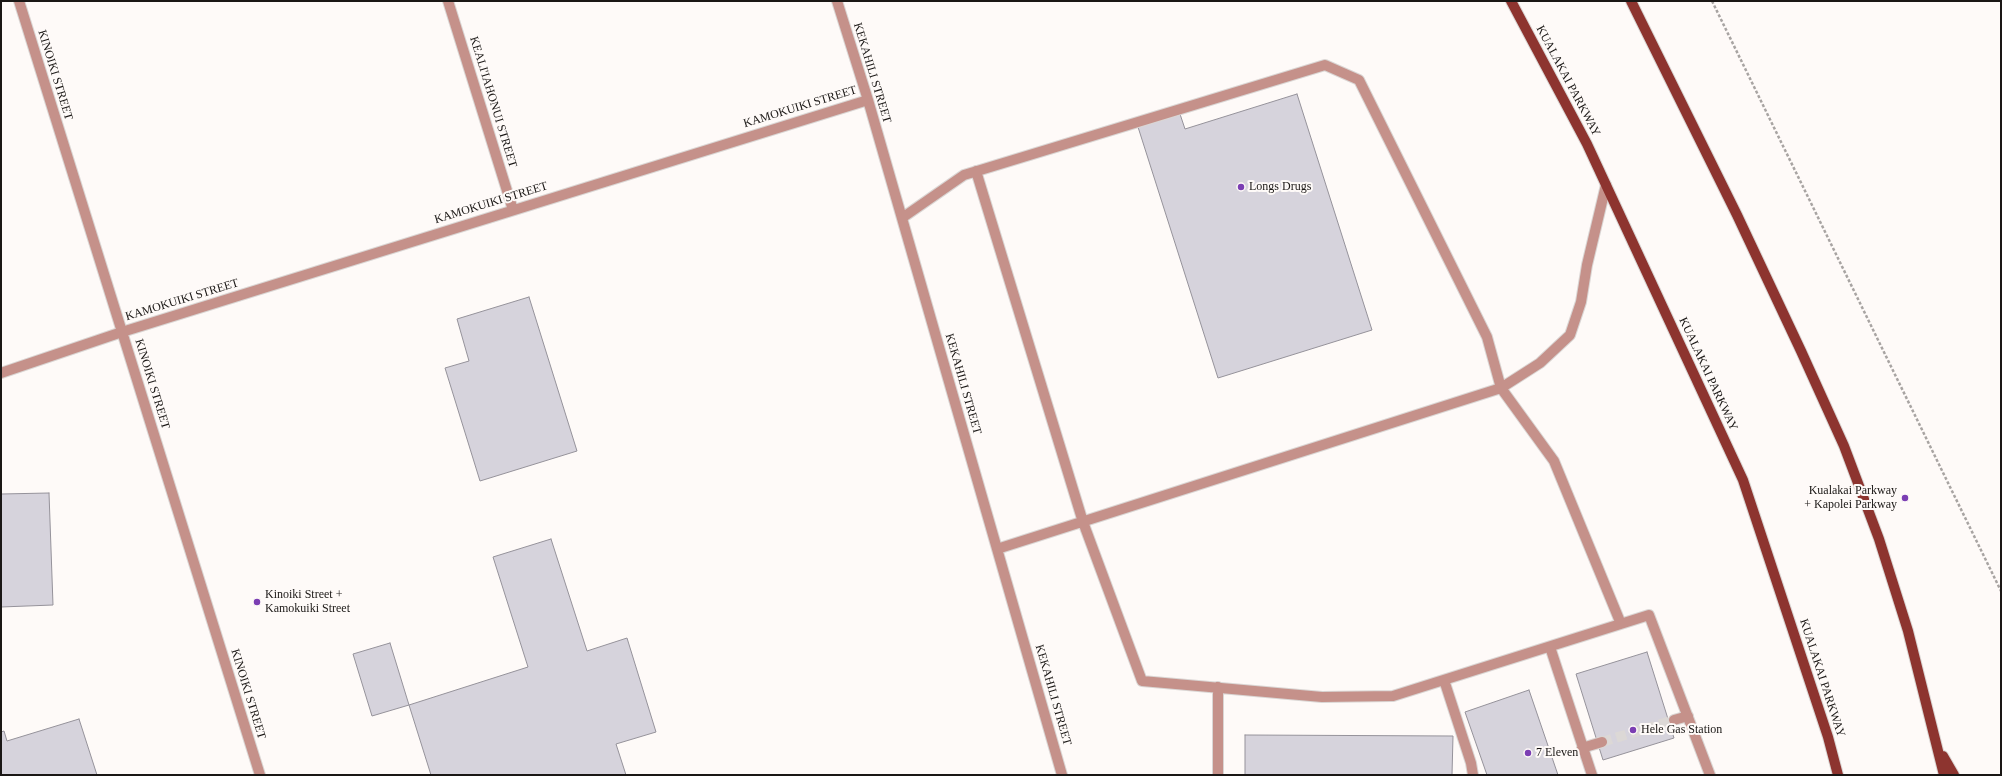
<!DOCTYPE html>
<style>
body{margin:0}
#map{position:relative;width:2002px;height:776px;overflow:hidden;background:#fefaf8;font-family:Georgia,serif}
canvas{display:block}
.frame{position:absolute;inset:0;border:2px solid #1a1715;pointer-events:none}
</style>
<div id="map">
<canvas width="2002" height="776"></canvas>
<div class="frame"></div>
</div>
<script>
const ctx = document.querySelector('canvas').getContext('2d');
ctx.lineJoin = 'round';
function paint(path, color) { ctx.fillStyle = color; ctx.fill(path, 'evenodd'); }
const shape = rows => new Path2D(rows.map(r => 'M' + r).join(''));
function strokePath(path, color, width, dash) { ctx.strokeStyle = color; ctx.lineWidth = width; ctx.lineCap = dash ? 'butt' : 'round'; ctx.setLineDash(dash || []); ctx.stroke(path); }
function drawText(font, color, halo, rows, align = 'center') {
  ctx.font = font + ' Georgia,serif'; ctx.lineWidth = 4; ctx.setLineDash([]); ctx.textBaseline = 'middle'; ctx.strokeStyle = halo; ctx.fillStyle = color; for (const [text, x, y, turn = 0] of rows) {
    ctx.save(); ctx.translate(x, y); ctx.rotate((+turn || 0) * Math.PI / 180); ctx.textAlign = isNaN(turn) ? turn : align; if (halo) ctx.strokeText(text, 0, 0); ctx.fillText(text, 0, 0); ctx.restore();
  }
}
const building = shape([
 [1297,94,1372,330,1218,378,1138,127,1180,114,1185,129,1297,94],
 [529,297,577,451,480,481,445,368,469,361,457,319,529,297],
 [49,493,53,605,1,607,1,494,49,493],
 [551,539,587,651,627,638,656,732,616,744,626,775,431,775,409,705,528,667,493,557,551,539],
 [390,643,409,705,372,716,353,654,390,643],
 [1647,652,1674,738,1603,760,1576,674,1647,652],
 [1529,690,1558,775,1487,775,1465,712,1529,690],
 [79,719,97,775,1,775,1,732,4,731,7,741,79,719],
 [1245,735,1453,736,1452,775,1245,775,1245,735]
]);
paint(building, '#d6d3dc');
strokePath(building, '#95929a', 1);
strokePath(shape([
 [1602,742,1674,720]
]), '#dcd8d6', 10, [10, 5]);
const minor = shape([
 [19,1,260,775],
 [448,1,513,210],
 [837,1,868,100,1062,775],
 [976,171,1083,522,1142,681,1322,697,1393,696,1649,615,1710,775],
 [1606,185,1587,265,1581,302,1570,335,1540,363,1501,388,1554,461,1621,624],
 [902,218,964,175,1325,65,1359,80,1487,337,1501,388,997,549],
 [1,373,122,332,868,100],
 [1550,647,1592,775],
 [1444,680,1471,763,1473,775],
 [1218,687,1218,775],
 [1674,720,1688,716],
 [1582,748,1602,742]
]);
const major = shape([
 [1511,1,1587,144,1743,480,1828,737,1838,775],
 [1631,1,1737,215,1801,351,1844,446,1879,539,1908,631,1944,775],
 [1943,756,1954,775]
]);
strokePath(minor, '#dad6d4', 12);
strokePath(major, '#dad6d4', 12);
strokePath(shape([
 [1712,1,2001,591]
]), '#a8a4a2', 2.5, [3, 2]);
strokePath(minor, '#c5918a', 10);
strokePath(major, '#8d342f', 10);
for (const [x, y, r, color] of [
 [1241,187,4,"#7b3eb3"],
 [1905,498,4,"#7b3eb3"],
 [257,602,4,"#7b3eb3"],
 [1633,730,4,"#7b3eb3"],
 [1528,753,4,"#7b3eb3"]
]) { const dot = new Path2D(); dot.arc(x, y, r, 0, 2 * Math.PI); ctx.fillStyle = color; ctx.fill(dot); strokePath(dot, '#fefaf8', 1.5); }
drawText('12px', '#1a1715', '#fefaf8', [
 ["KEKAHILI STREET",872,73,73],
 ["KINOIKI STREET",55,75,73],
 ["KUALAKAI PARKWAY",1568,81,62],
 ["KEALI'IAHONUI STREET",493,102,73],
 ["KAMOKUIKI STREET",800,107,-17],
 ["KAMOKUIKI STREET",491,203,-17],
 ["KAMOKUIKI STREET",182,300,-17],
 ["KUALAKAI PARKWAY",1708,374,65],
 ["KINOIKI STREET",152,384,73],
 ["KEKAHILI STREET",963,384,74],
 ["KUALAKAI PARKWAY",1822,678,72],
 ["KINOIKI STREET",248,694,73],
 ["KEKAHILI STREET",1053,695,74]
]);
drawText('12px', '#1a1715', '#fefaf8', [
 ["Longs Drugs",1249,187],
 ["Kualakai Parkway",1897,491,"right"],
 ["+ Kapolei Parkway",1897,505,"right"],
 ["Kinoiki Street +",265,595],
 ["Kamokuiki Street",265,609],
 ["Hele Gas Station",1641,730],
 ["7 Eleven",1536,753]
], 'left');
</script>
